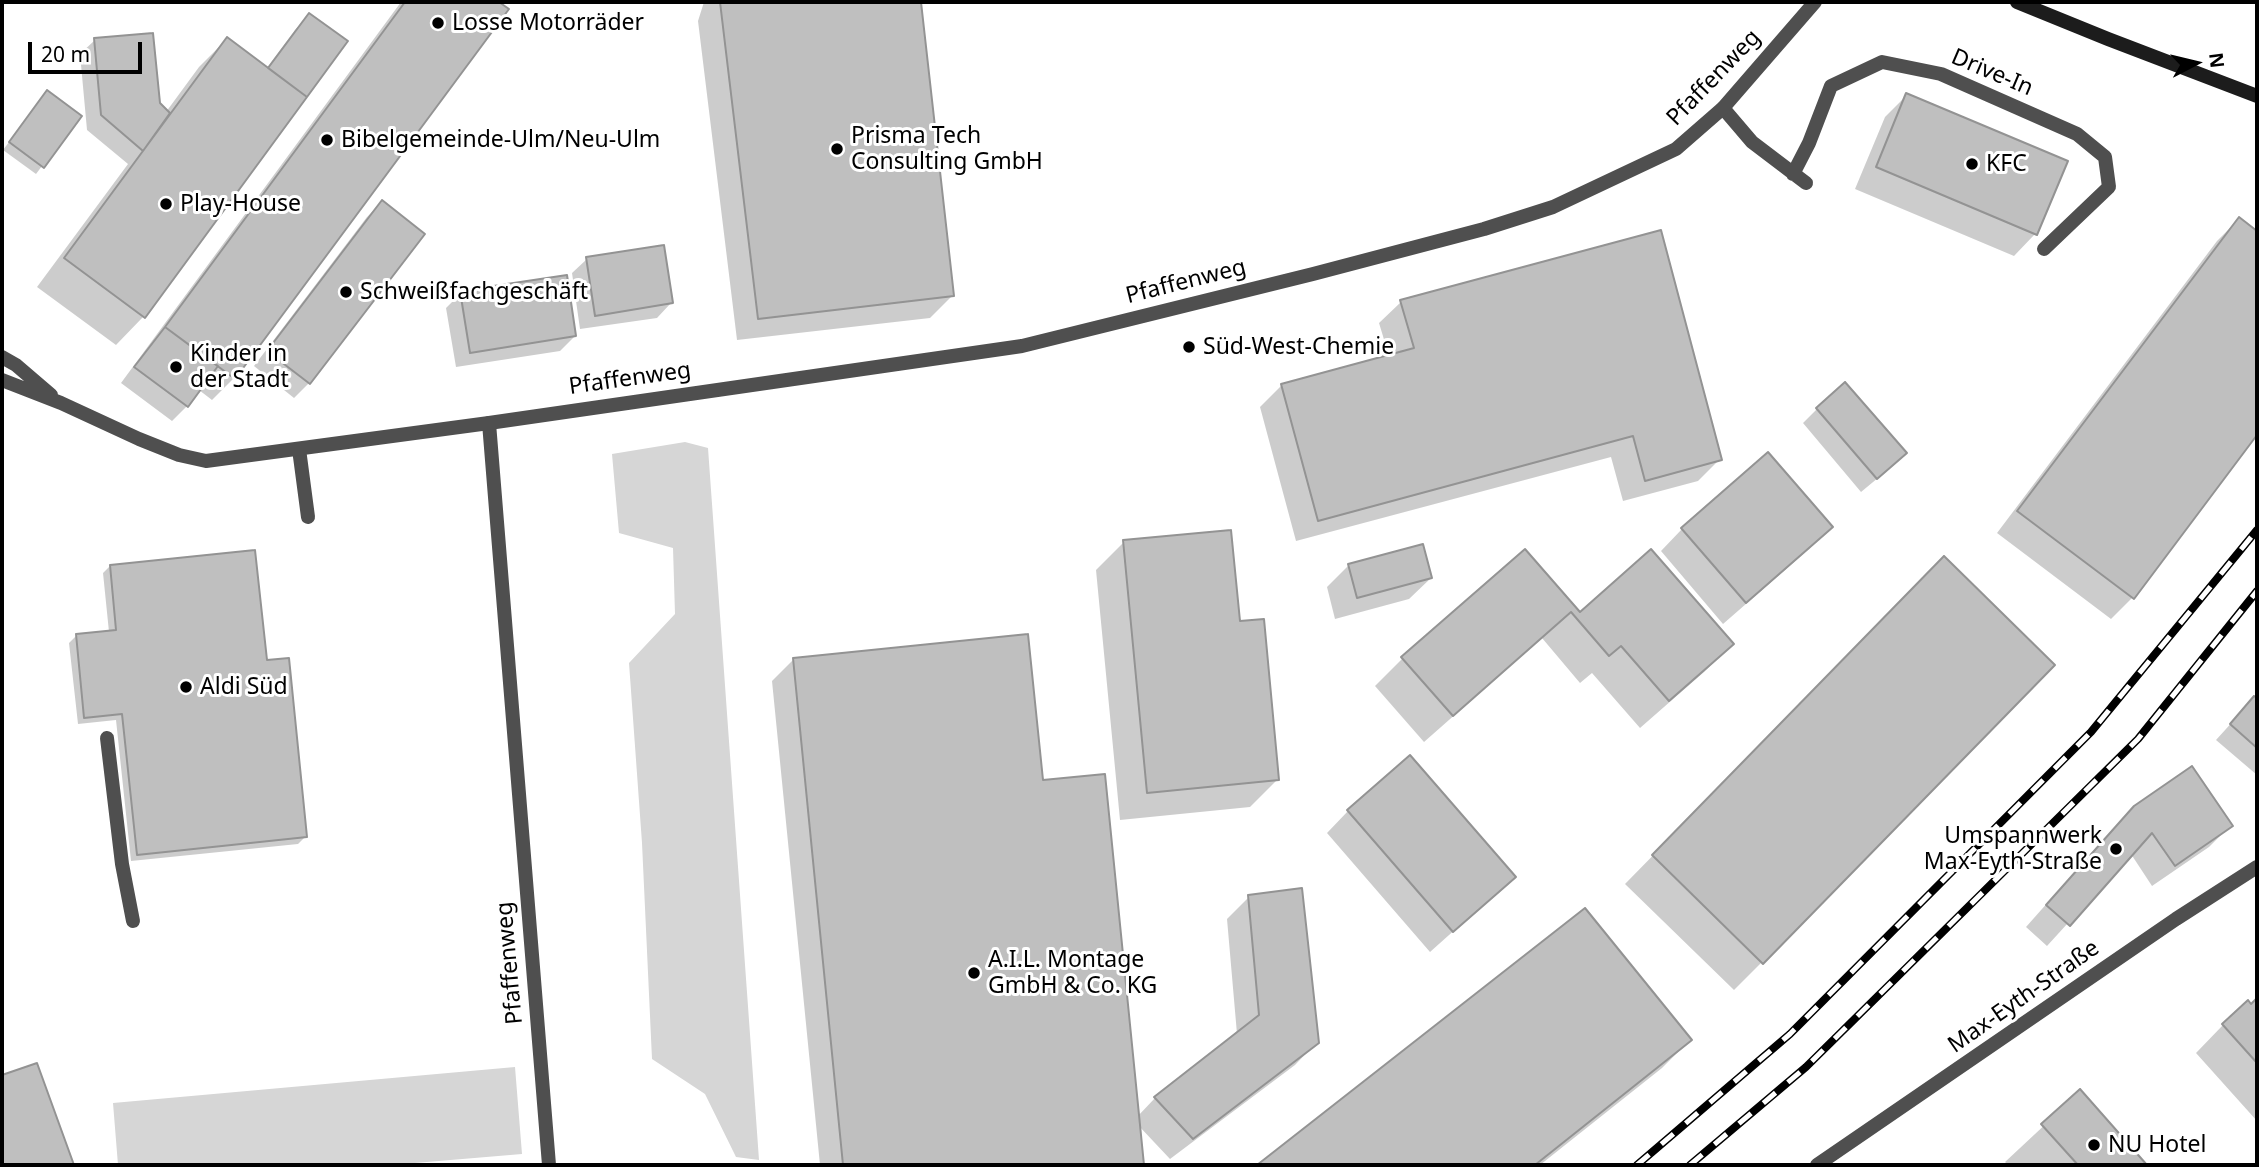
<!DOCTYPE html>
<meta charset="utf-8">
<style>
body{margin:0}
#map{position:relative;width:2259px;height:1167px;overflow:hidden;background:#fff;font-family:"Noto Sans",sans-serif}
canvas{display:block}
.frame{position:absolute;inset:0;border:4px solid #000;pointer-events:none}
.north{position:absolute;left:2161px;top:28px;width:70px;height:70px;-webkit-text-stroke:5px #fff;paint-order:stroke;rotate:83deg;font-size:19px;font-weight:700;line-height:28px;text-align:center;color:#000}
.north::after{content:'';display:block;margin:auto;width:24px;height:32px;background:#000;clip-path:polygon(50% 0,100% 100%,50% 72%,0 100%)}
.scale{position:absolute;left:28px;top:42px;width:114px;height:32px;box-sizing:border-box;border:4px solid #000;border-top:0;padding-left:9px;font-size:21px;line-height:24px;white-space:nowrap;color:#000;-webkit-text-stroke:5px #fff;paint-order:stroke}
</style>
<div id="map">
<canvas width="2259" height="1167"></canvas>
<div class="frame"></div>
<div class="north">N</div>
<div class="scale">20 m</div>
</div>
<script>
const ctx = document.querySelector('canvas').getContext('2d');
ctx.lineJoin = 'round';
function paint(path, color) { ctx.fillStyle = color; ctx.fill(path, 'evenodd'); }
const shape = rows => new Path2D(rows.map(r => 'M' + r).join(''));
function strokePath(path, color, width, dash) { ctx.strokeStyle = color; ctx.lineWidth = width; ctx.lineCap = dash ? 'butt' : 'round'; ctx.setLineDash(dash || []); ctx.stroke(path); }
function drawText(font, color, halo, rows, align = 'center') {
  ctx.font = font + ' "Noto Sans",sans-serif'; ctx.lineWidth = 6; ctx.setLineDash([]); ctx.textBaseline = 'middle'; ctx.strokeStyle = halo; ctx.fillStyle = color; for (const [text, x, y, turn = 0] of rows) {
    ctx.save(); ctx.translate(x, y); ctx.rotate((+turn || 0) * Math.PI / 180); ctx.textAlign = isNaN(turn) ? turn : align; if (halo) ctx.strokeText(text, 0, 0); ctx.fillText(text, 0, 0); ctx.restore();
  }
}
paint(shape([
 [685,442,708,448,759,1160,736,1157,705,1094,652,1059,642,843,629,663,675,614,673,548,619,533,612,454],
 [515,1067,522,1154,391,1165,118,1165,113,1103]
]), '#d6d6d6');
paint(shape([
 [401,2,497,2,506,9,234,378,212,400,199,390,187,406,172,421,121,383],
 [704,2,919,2,952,296,930,318,737,340,698,21],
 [309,15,143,317,116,345,37,287,128,164,87,130,80,54,95,40,166,112,199,67,227,39,266,69,295,30],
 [47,92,79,117,36,174,3,150],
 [1907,95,2035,234,2014,256,1855,189,1885,117],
 [382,202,423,234,309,383,294,398,254,366,367,217],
 [2239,219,2257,233,2257,432,2133,597,2111,619,1997,533,2217,241],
 [587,259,671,303,657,318,580,329,572,273],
 [461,293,575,336,560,351,456,367,446,308],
 [1401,302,1720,459,1698,481,1623,501,1611,457,1296,541,1260,407,1282,385,1389,356,1379,323],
 [1817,409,1890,468,1861,492,1803,423],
 [1831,527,1809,549,1723,624,1661,551,1682,529],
 [1124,542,1239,623,1278,779,1250,807,1120,820,1096,570],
 [1525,552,1579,615,1732,644,1704,672,1640,728,1592,673,1580,683,1542,638,1424,742,1375,686,1403,658],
 [110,566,305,837,298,844,131,861,116,720,78,724,69,643,76,636,109,632,103,573],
 [1348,566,1431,578,1409,599,1335,619,1327,587],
 [1917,586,1762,962,1734,990,1625,884],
 [794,659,1041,782,1137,1117,1155,1098,1237,1034,1227,919,1249,897,1317,1042,1295,1065,1170,1159,1138,1125,1142,1165,820,1165,772,681],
 [2254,698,2257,700,2257,775,2216,740],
 [2135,807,2230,826,2209,847,2152,886,2131,854,2047,946,2026,927,2112,830],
 [1348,811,1514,877,1430,952,1327,833],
 [1585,910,1690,1040,1662,1068,1540,1165,1260,1165],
 [2257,1001,2257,1121,2196,1053,2223,1025],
 [36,1065,72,1165,2,1165,2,1077],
 [2080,1092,2145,1165,2008,1165,2005,1162]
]), '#0003');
const building = shape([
 [405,2,499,2,509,9,235,379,165,327,405,2],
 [720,2,921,2,954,296,758,319,720,2],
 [309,13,348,41,307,97,268,68,309,13],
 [153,33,160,103,170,113,143,151,101,115,94,38,153,33],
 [227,37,307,97,145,318,64,258,227,37],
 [47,90,82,116,44,168,9,142,47,90],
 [1906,93,2068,161,2037,235,1876,167,1906,93],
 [382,200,425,234,310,384,267,351,382,200],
 [2239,217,2257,231,2257,435,2134,599,2017,511,2239,217],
 [1661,230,1722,460,1645,481,1633,436,1318,521,1281,384,1414,348,1400,300,1661,230],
 [664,245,673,303,595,316,586,257,664,245],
 [567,275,576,336,470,353,460,291,567,275],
 [165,327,218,366,188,407,134,367,165,327],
 [1845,382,1907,453,1877,479,1816,408,1845,382],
 [1768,452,1833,527,1746,603,1681,528,1768,452],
 [1231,530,1240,621,1264,619,1279,780,1147,793,1123,540,1231,530],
 [1423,544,1432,578,1357,598,1348,564,1423,544],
 [1525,549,1580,612,1651,549,1734,644,1669,701,1621,646,1609,656,1571,612,1453,716,1401,657,1525,549],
 [255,550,267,660,289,658,307,837,137,855,122,714,84,718,76,634,116,630,110,565,255,550],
 [1944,556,2055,665,1763,964,1652,855,1944,556],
 [1028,634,1043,780,1105,774,1144,1165,843,1165,793,658,1028,634],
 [2254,696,2257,698,2257,748,2230,724,2254,696],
 [1410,755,1516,877,1453,932,1347,810,1410,755],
 [2192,766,2233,826,2175,866,2152,833,2070,926,2046,905,2134,806,2192,766],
 [1302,888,1319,1043,1193,1139,1154,1097,1259,1015,1248,895,1302,888],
 [1585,908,1692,1040,1535,1165,1257,1165,1585,908],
 [2257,998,2257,1063,2222,1024,2248,1000,2251,1004,2257,998],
 [37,1063,74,1165,2,1165,2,1075,37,1063],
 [2080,1089,2147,1165,2078,1165,2041,1124,2080,1089]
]);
paint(building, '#bfbfbf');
strokePath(building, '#939393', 2);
strokePath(shape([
 [1723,108,1752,142,1806,183],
 [1793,174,1809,143,1831,86,1882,62,1941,74,2077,134,2105,157,2109,187,2044,249],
 [299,449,308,517],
 [107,738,122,864,133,921]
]), '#4f4f4f', 14);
strokePath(shape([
 [489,423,549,1165]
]), '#4f4f4f', 14);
strokePath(shape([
 [2,357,16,365,51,395],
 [2,380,61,403,139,439,179,455,206,461,489,423,1022,346,1313,274,1484,229,1553,207,1676,149,1723,108,1815,2],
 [1817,1165,2176,919,2257,867]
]), '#4f4f4f', 14);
strokePath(shape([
 [2017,2,2108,39,2257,96]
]), '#1c1c1c', 14);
const rail = shape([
 [1637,1165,1790,1034,2091,732,2257,530],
 [1690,1165,1806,1067,2138,739,2257,591]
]);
strokePath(rail, '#000', 8);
strokePath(rail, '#fff', 5, [16]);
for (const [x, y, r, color] of [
 [438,23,7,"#000"],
 [327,140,7,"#000"],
 [837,149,7,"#000"],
 [1972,164,7,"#000"],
 [166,204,7,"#000"],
 [346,292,7,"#000"],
 [1189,347,7,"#000"],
 [176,367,7,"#000"],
 [186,687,7,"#000"],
 [2116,849,7,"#000"],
 [974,973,7,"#000"],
 [2094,1145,7,"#000"]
]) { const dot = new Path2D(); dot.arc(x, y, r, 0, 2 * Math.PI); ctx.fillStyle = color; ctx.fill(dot); strokePath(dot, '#fff', 2.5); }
drawText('23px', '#000', '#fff', [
 ["Losse Motorräder",452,23],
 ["Prisma Tech",851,136],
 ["Consulting GmbH",851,162],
 ["Bibelgemeinde-Ulm/Neu-Ulm",341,140],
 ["KFC",1986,164],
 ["Play-House",180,204],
 ["Schweißfachgeschäft",360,292],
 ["Süd-West-Chemie",1203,347],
 ["Kinder in",190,354],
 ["der Stadt",190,380],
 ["Aldi Süd",200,687],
 ["Umspannwerk",2102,836,"right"],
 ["Max-Eyth-Straße",2102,862,"right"],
 ["A.I.L. Montage",988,960],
 ["GmbH & Co. KG",988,986],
 ["NU Hotel",2108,1145]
], 'left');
drawText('23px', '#000', '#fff', [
 ["Drive-In",1992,73,23],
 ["Pfaffenweg",1714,78,-46],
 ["Pfaffenweg",1186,282,-14],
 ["Pfaffenweg",630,379,-8],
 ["Pfaffenweg",510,963,-95],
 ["Max-Eyth-Straße",2024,997,-35]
]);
</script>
